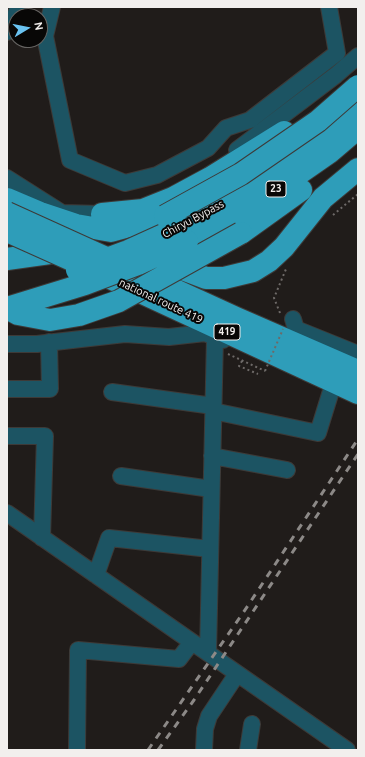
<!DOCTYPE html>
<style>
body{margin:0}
#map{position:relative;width:365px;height:757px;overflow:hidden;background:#201c1a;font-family:Ubuntu,sans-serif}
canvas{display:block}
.frame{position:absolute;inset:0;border:8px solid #f2efed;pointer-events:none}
.north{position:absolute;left:8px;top:8px;width:40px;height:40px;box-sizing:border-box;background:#080706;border:1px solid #666462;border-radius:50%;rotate:80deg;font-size:11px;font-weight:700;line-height:16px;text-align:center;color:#f2efed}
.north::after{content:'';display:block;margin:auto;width:14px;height:18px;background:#6ac3f1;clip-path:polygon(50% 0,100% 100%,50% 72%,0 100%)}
</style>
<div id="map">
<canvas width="365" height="757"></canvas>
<div class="frame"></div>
<div class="north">N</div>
</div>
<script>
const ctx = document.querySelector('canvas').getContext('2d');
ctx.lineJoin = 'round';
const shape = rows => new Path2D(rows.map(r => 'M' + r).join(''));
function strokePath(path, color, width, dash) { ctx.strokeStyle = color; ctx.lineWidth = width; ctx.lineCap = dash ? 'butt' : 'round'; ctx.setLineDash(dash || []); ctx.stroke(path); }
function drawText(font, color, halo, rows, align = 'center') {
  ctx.font = font + ' Ubuntu,sans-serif'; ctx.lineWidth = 4; ctx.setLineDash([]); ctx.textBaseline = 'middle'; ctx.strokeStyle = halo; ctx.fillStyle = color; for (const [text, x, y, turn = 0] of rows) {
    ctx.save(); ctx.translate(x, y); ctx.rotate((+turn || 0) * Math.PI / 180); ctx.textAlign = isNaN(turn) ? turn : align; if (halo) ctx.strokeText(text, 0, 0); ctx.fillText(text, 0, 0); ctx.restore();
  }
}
const minor = shape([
 [52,7,45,36,70,160,125,183,157,175,208,148,226,128,250,120,337,53,329,7],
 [7,32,19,7],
 [237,150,336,75,358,56],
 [7,178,62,213,102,214,113,210],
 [293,319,296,329,358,354],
 [7,344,37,344,125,334,169,337,205,333,223,340],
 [7,389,50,389,49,342],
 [112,392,213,406],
 [213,411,318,433,331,391],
 [7,436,45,436,42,538],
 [212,456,287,470],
 [121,476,211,489],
 [7,513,347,750],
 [96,575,109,538,210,549],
 [208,653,215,337],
 [77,750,78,650,179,659,192,642],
 [204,750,205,729,209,716,237,674],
 [248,750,252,724]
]);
const highway = shape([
 [7,199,40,213,76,225,111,231,159,218],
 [102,214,143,210,173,198,210,178,284,132],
 [181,227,217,207,270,173,314,142,358,106],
 [241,233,301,190],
 [187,241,229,220,284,184,330,152,358,128],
 [7,259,64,251],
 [164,262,206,278,224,278,253,271,269,261,284,247,323,198,358,169],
 [116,263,236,318,358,371],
 [95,271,358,393]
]);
strokePath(minor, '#3d3a38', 18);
strokePath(highway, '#3d3a38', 24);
strokePath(shape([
 [333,215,358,194],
 [280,313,274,298,286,269],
 [228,354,265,371],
 [242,361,239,366,258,374]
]), '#6e6a68', 2, [2, 3]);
strokePath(minor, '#1c5463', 16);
strokePath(highway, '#2e9db9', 22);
strokePath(shape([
 [148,750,243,613,358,439],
 [158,750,194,700,358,454]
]), '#8c8987', 3, [7, 7]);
const highwayBridge = shape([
 [7,213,115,262],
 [165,216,241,174,318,121,358,86],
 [7,231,94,270],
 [77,270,128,251,181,227],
 [7,308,18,314,50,320,79,315,119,301,241,233],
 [7,308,85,284,138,264,187,241]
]);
strokePath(highwayBridge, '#3d3a38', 24, []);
strokePath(shape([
 [265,371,283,329]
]), '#6e6a68', 2, [2, 3]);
strokePath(highwayBridge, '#2e9db9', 22);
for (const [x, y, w] of [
 [276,189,20],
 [227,332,26]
]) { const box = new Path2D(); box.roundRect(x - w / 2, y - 8, w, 16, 3); ctx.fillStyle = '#080706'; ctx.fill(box); strokePath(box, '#f2efed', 1); }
drawText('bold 10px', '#f2efed', null, [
 ["23",276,189],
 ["419",227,332]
]);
drawText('11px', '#f2efed', '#080706', [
 ["Chiryu Bypass",193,219,-28],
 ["national route 419",161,301,25]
]);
</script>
